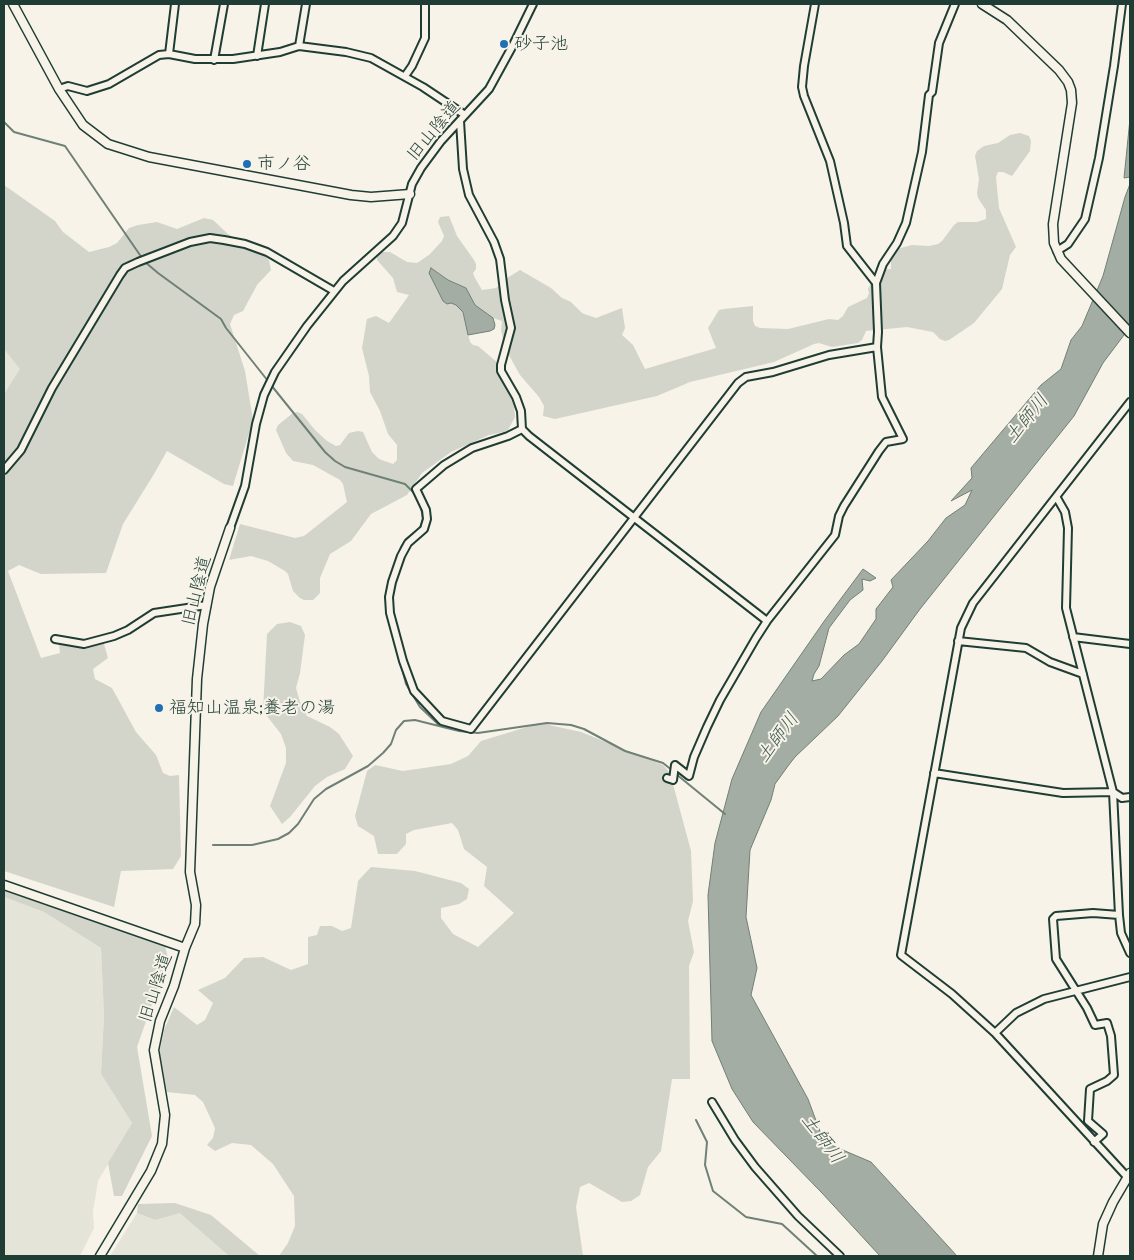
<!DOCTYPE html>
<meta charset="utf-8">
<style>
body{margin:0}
#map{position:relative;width:1134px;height:1260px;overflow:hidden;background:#f7f3e8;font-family:"Patrick Hand",sans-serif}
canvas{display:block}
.frame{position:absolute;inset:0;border:5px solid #1f3d34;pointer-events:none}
</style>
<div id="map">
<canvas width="1134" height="1260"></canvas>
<div class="frame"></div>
</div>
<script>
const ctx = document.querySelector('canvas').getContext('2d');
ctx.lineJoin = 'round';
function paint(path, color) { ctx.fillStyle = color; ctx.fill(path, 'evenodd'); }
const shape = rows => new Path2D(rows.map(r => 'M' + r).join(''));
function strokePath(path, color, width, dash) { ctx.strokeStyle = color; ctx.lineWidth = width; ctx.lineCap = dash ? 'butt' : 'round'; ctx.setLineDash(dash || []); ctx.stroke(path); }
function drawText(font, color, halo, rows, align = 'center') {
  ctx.font = font + ' "Patrick Hand","Klee One",sans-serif'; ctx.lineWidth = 4; ctx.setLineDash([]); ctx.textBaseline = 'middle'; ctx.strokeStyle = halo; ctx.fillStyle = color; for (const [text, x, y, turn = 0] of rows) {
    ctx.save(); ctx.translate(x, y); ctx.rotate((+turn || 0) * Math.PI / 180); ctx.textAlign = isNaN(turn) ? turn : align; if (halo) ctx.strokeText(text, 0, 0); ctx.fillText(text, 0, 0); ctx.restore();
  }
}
paint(shape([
 [4,349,21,369,4,394],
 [4,897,44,912,101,948,104,1016,101,1074,132,1123,98,1181,93,1212,94,1228,80,1256,8,1256,4,1254],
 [180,1212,229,1256,110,1256,137,1213,155,1220]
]), '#e5e4d9');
paint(shape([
 [1020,133,1029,136,1031,141,1030,151,1012,176,1003,172,998,172,996,177,999,208,1016,247,1010,255,1002,289,974,323,949,340,945,341,940,339,933,332,907,327,866,331,862,340,858,343,832,347,819,343,814,344,774,362,690,382,657,396,555,419,543,416,544,406,539,397,520,375,505,348,501,330,502,321,490,317,475,305,466,288,448,280,431,268,451,303,456,305,463,312,470,342,473,345,478,346,498,363,514,407,515,417,508,430,503,432,489,435,451,452,422,473,407,495,371,514,351,541,330,554,320,578,320,593,313,600,304,600,300,598,293,591,288,574,285,571,268,561,251,556,229,560,240,524,295,538,304,536,347,502,343,484,340,480,313,465,293,461,286,453,276,430,278,425,293,413,297,412,302,414,315,430,327,441,336,446,340,445,349,433,358,431,363,432,372,452,379,459,393,464,397,460,397,445,388,434,380,411,370,392,369,376,362,348,367,319,376,316,389,323,409,295,397,292,393,278,377,260,377,255,381,252,390,252,407,262,417,263,429,255,442,241,444,236,438,222,440,217,449,216,457,236,474,260,476,264,476,269,473,273,475,278,482,290,496,288,507,278,520,270,551,288,562,298,571,302,582,313,587,315,596,318,622,308,625,328,622,335,633,345,645,369,716,348,708,328,719,310,724,309,753,306,753,321,755,326,760,328,788,329,829,319,838,320,843,316,848,307,867,298,869,293,868,289,874,275,882,270,891,269,891,254,893,250,912,245,929,246,938,244,942,241,954,225,958,222,977,222,986,219,986,210,978,198,977,193,979,179,975,156,977,151,984,146,998,143,1010,135],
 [4,185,55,221,63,232,89,252,109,247,117,243,129,228,138,225,157,222,177,229,204,218,213,220,228,234,262,253,269,260,271,270,257,285,243,311,234,315,230,324,245,371,253,420,233,486,224,484,167,451,154,474,123,524,106,573,41,574,19,565,8,571,41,658,60,653,59,644,64,636,83,639,102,637,108,658,93,669,95,679,112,688,136,732,156,755,163,773,170,776,179,775,181,856,173,869,121,871,114,907,4,871,4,394,20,369,4,349],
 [290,622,301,626,305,635,300,673,296,688,300,702,307,716,330,727,339,734,353,756,345,769,327,777,315,786,290,817,282,824,270,806,286,763,286,748,281,734,263,711,267,634,277,624],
 [540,723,581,732,663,765,670,773,691,851,693,901,688,921,694,952,689,966,690,1079,672,1079,661,1151,648,1167,640,1195,631,1201,622,1202,589,1183,580,1187,576,1207,583,1256,279,1256,288,1243,295,1226,294,1196,273,1164,251,1145,232,1143,215,1151,207,1145,213,1138,215,1128,203,1102,195,1095,167,1092,159,1055,164,1030,174,1007,197,1025,205,1020,213,1003,198,990,225,978,244,958,263,957,291,970,308,964,308,937,317,935,320,926,332,926,342,931,351,928,358,881,371,867,415,871,461,883,469,889,467,899,459,904,441,908,441,918,453,934,478,947,514,913,484,886,487,867,464,849,458,830,452,823,414,830,406,834,406,844,397,854,378,854,374,836,358,826,355,816,367,771,375,765,403,771,451,764,468,756,481,741],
 [4,891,165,946,168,958,137,1047,152,1136,122,1196,114,1196,108,1163,132,1123,101,1074,104,1016,101,948,44,912,4,897],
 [175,1203,211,1215,260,1256,229,1256,180,1213,155,1220,137,1213,138,1204]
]), '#d3d5ca');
const water = shape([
 [1130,119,1130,177,1124,178,1130,119],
 [1130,184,1130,327,1103,363,1074,416,920,609,882,661,838,716,795,757,788,766,775,784,771,800,750,850,746,917,757,968,751,995,808,1099,824,1142,871,1162,957,1256,880,1256,822,1193,753,1122,732,1089,712,1041,708,895,715,843,732,779,761,712,825,620,863,569,876,578,870,581,862,579,863,590,850,600,829,628,819,666,814,674,812,681,821,679,844,655,859,644,876,619,876,609,893,587,891,580,928,541,946,518,965,505,972,490,951,501,972,478,971,468,1041,385,1061,369,1071,340,1082,326,1103,276,1125,197,1130,184],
 [431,268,448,280,466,288,475,305,493,318,495,325,494,329,490,331,468,335,463,312,456,305,451,303,447,304,443,301,429,273,431,268]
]);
paint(water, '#a4ada3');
strokePath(water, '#6f8077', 1);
strokePath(shape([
 [4,122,14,132,65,146,142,258],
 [145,262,158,273,221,319,226,328,268,381],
 [271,385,325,452,335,461,345,467,405,484,416,495],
 [389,581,401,547,406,539,420,528,423,519,421,507],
 [387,610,406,684,420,707,439,725],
 [676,774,725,814],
 [213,845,252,845,278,839,289,833,298,824,314,799,326,789,368,766,383,753,391,744,396,730,404,721,415,720,459,731,478,733,547,723,571,725,584,729,625,751,663,763,673,771],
 [696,1120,707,1142,705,1165,713,1191,746,1217,782,1224,817,1256]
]), '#6f8077', 2);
const minor = shape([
 [815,4,804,66,802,87,804,96,830,161,844,223,847,246,876,283],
 [299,46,306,4],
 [169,54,175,4],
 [257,56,265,4],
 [214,60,224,4],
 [405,76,412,66,425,38,425,4],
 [59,89,68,86,87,91,109,84,159,55,169,54,195,59,233,59,280,52,299,46,346,52,371,58,423,87,465,115],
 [460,121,463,169,469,195,494,242,500,259,505,300,511,328,501,365,501,371,516,397,521,411,522,429,529,436,767,621],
 [1057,251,1068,244,1085,219,1099,158,1114,66,1122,4],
 [1130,402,973,603,961,628,901,955,952,994,995,1033,1130,1180],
 [522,429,508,436,472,448,444,465,416,489,426,510,427,519,424,529,408,543,401,556,392,582,389,597,390,613,403,661,414,691,442,721,471,729,738,383,746,377,773,372,829,355,877,347],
 [4,470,21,450,52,388,120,275,125,268,138,262,190,242,210,238,224,240,245,244,267,252,334,291],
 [1057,498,1065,512,1068,528,1066,608,1113,792,1119,915,1121,933,1130,953],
 [230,528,245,486,256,424,264,395,275,372,307,326,343,281,393,236,402,223,412,184,421,168,441,141,489,89,512,47,533,4],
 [1073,637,1130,644],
 [55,639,84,644,114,636,128,630,154,613,207,605],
 [958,641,1026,648,1050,662,1083,674],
 [934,773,1063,793,1113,792,1122,798,1130,797],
 [667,778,673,780,675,765,689,776,694,757,707,727,720,700,756,638,767,621,835,535,839,516,844,506,879,451,886,442,903,439,882,397,877,347,878,332,876,283,883,264,897,243,906,223,922,152,929,95,932,92,939,43,955,4],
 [995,1033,1016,1013,1044,999,1130,977],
 [712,1102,735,1140,755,1167,798,1216,840,1256],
 [1094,1142,1103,1134,1088,1121,1090,1089,1107,1081,1114,1075,1111,1036,1107,1023,1095,1025,1087,1008,1056,959,1053,919,1056,916,1093,913,1119,915]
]);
const tertiary = shape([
 [13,4,59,89,83,125,108,144,149,157,351,195,371,197,410,194],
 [982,4,1007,20,1059,70,1068,82,1071,90,1072,103,1053,224,1054,243,1061,259,1130,333],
 [4,885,185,948],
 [100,1256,151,1171,162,1144,165,1115,154,1050,160,1021,174,986,185,948,195,924,196,905,190,872,197,679,203,624,210,587,230,528],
 [1098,1256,1103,1224,1113,1202,1130,1173]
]);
strokePath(minor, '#1f3d34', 10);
strokePath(tertiary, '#1f3d34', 11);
strokePath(minor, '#f7f3e8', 6);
strokePath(tertiary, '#f7f3e8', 8);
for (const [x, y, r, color] of [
 [504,44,5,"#1f6fb2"],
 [247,164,5,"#1f6fb2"],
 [159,708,5,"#1f6fb2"]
]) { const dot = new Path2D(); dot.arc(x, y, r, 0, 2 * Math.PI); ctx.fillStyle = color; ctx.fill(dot); strokePath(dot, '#f7f3e8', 2); }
drawText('18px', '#1f3d34', '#f7f3e8', [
 ["砂子池",514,44],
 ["市ノ谷",257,164],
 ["福知山温泉;養老の湯",169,708]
], 'left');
drawText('18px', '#1f3d34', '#f7f3e8', [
 ["旧山陰道",434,131,-50],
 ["旧山陰道",197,591,-76],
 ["旧山陰道",156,988,-72]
]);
drawText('italic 19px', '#405950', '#f7f3e8', [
 ["土師川",1027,419,-51],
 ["土師川",778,738,-53],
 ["土師川",822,1139,53]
]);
</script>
